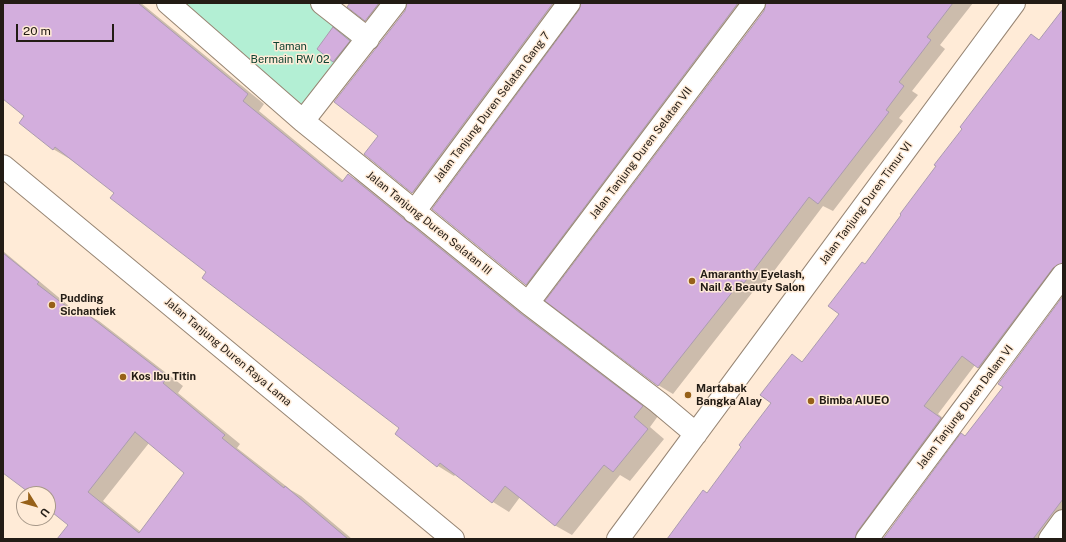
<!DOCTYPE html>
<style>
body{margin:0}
#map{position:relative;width:1066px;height:542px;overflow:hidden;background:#ffebd7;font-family:"Public Sans",sans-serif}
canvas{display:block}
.frame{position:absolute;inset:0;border:4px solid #231c15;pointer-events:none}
.north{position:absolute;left:16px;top:486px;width:40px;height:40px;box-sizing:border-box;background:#ffebd7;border:1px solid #a79889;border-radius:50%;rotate:127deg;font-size:11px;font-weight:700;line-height:16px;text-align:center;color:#231c15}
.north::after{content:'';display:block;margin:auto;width:14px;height:18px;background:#976119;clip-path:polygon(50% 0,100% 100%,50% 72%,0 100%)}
.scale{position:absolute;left:16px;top:24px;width:98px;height:18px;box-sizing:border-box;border:2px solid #231c15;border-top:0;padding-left:5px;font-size:12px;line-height:14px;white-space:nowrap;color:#231c15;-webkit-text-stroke:3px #ffebd7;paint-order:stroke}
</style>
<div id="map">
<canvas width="1066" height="542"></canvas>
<div class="frame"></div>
<div class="north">U</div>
<div class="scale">20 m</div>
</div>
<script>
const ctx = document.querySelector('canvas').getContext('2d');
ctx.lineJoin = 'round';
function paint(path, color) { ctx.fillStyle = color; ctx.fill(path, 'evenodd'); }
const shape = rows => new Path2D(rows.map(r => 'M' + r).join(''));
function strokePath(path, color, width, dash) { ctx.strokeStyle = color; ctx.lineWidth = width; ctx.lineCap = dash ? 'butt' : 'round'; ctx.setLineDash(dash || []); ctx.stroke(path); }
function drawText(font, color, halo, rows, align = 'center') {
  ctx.font = font + ' "Public Sans",sans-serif'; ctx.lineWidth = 3; ctx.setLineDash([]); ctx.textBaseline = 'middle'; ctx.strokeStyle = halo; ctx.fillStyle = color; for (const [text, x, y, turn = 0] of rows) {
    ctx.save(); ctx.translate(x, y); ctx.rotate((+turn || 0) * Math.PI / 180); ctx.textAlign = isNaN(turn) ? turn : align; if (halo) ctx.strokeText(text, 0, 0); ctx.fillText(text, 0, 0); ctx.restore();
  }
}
paint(shape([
 [156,3,316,3,362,40,297,127]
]), '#b3efd4');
paint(shape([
 [3,3,141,3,264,104,259,111,344,181,348,175,365,184,658,416,650,427,664,439,630,481,620,475,572,535,556,526,520,497,509,512,493,502,456,474,454,476,438,466,401,428,207,272,115,192,70,159,53,149,26,115,3,98],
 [351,3,401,3,380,28,348,7],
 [408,3,574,3,427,201,413,192,365,154,379,136],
 [582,3,759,3,540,292,526,284],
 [767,3,973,3,940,45,945,49,912,91,918,95,899,118,903,121,866,168,833,211,823,206,759,291,755,289,673,394,658,385,547,300,765,11],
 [1063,11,1063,281,993,376,975,365,938,414,954,427,871,539,669,539,708,493,773,403,792,355,803,362,840,314,865,265,1031,35,1040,40],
 [333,28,356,45,341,65,318,49],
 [3,251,81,316,83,312,99,321,183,386,178,393,240,444,237,448,291,490,301,496,352,539,72,539,69,525,48,508,48,494,33,494,3,472],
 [149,443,186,472,141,532,103,501],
 [1063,298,1063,527,1056,539,884,539,1004,387]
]), '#0003');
const building = shape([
 [3,3,138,3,248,94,243,101,342,182,348,174,520,313,643,406,634,417,648,429,613,472,604,465,555,526,505,486,492,503,440,463,437,467,395,434,399,428,202,278,206,272,110,198,114,193,55,147,53,150,19,123,24,116,3,99,3,3],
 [350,3,379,3,365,21,347,7,350,3],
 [407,3,553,3,412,193,364,154,378,136,334,102,405,11,407,3],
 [581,3,738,3,526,285,432,209,579,10,581,3],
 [766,3,953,3,927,37,931,40,899,82,904,86,886,110,889,112,852,160,818,204,809,197,744,283,741,281,658,386,545,301,764,11,766,3],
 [1063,9,1063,263,1053,268,978,368,962,356,924,406,941,418,857,532,855,539,667,539,703,490,707,493,741,447,739,445,771,403,760,395,792,354,802,362,839,314,828,306,862,262,865,264,901,215,900,214,936,166,934,165,962,129,960,127,1031,34,1039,40,1063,9],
 [333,27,350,41,333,62,317,49,333,27],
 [3,253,39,282,37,284,79,316,83,311,168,377,163,383,225,435,222,438,284,488,285,486,348,539,57,539,68,525,48,509,48,494,31,494,3,473,3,253],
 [135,432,184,473,139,533,88,492,135,432],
 [1063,296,1063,499,1033,539,883,539,961,433,965,436,1003,387,998,384,1063,296]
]);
paint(building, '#d3aedd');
strokePath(building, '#ab9baf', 1);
const minor = shape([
 [168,3,303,121,528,303,658,402,696,434],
 [322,3,368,39],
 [303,121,395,3],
 [3,166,453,539],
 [414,212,569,3],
 [528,303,754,3],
 [618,539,1014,3],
 [867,539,1063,275],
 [1050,539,1063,521]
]);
strokePath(minor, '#978573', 24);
strokePath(minor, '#fff', 22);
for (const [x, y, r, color] of [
 [692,281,4,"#976119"],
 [52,305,4,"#976119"],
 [123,377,4,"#976119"],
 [688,395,4,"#976119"],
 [811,401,4,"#976119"]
]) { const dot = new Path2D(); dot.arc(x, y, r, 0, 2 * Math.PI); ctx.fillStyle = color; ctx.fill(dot); strokePath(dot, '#ffebd7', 1.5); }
drawText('11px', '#0e4230', '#ffebd7', [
 ["Taman",290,47],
 ["Bermain RW 02",290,60]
]);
drawText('11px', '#231c15', '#ffebd7', [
 ["Jalan Tanjung Duren Selatan Gang 7",492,107,-53],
 ["Jalan Tanjung Duren Selatan VII",641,153,-53],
 ["Jalan Tanjung Duren Timur VI",866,203,-54],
 ["Jalan Tanjung Duren Selatan III",429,223,39],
 ["Jalan Tanjung Duren Raya Lama",228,352,40],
 ["Jalan Tanjung Duren Dalam VI",965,407,-53]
]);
drawText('bold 11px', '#231c15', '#ffebd7', [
 ["Amaranthy Eyelash,",700,275],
 ["Nail & Beauty Salon",700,288],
 ["Pudding",60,299],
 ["Sichantiek",60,312],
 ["Kos Ibu Titin",131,377],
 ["Martabak",696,389],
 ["Bangka Alay",696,402],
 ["Bimba AIUEO",819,401]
], 'left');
</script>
